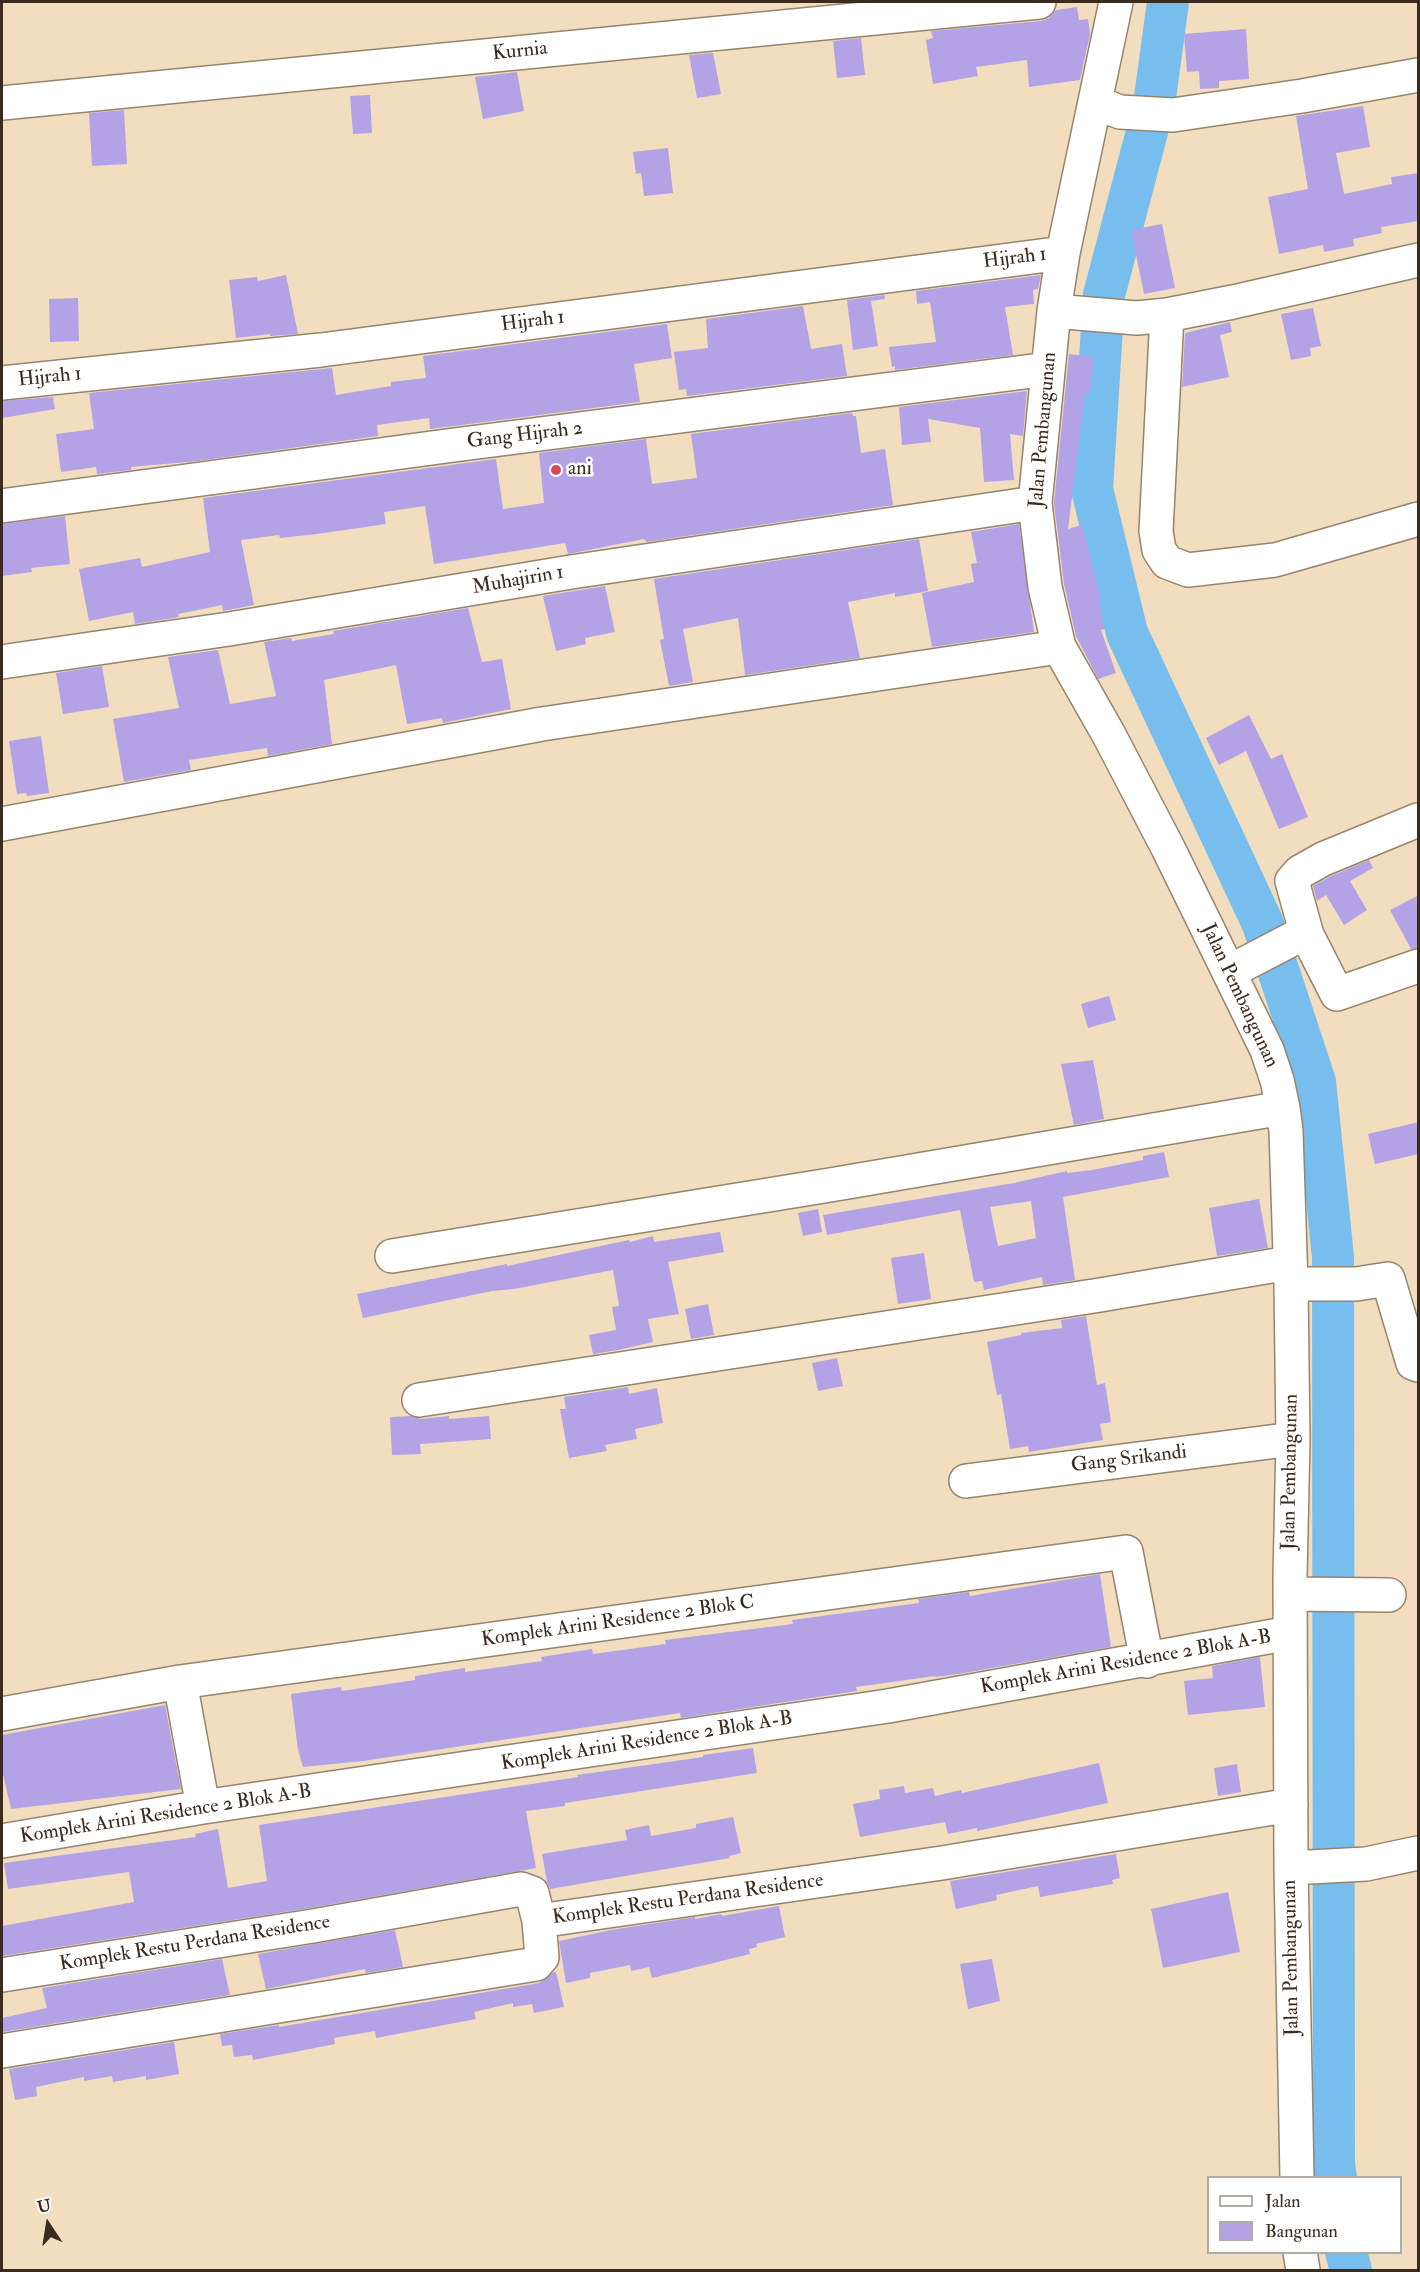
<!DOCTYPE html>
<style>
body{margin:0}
#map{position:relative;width:1420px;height:2272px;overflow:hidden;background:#f2ddbe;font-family:"IM FELL Double Pica",serif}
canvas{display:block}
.frame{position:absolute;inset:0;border:3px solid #3b2a1e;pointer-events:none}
.legend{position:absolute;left:1207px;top:2176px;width:195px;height:78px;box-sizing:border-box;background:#fff;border:2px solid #b1aaa5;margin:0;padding:8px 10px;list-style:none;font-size:18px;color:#3b2a1e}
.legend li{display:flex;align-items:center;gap:12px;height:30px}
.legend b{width:30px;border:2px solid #b1aaa5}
.north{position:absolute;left:18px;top:2194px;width:60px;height:60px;-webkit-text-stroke:4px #fff;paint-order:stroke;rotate:348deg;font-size:16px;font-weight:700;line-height:24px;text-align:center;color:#3b2a1e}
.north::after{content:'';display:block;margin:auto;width:21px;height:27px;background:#3b2a1e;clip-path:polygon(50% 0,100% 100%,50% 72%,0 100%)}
</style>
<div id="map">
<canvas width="1420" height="2272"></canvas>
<div class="frame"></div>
<ul class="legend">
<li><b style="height:8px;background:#fff"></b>Jalan</li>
<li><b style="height:16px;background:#b3a3e6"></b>Bangunan</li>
</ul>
<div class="north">U</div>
</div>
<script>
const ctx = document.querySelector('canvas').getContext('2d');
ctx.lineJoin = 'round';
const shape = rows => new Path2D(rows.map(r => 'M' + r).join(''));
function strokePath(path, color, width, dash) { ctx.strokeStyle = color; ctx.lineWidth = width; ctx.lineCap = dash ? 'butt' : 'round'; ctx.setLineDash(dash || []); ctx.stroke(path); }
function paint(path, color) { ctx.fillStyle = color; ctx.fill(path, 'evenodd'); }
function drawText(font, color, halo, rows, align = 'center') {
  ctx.font = font + ' "IM FELL Double Pica",serif'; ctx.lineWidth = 5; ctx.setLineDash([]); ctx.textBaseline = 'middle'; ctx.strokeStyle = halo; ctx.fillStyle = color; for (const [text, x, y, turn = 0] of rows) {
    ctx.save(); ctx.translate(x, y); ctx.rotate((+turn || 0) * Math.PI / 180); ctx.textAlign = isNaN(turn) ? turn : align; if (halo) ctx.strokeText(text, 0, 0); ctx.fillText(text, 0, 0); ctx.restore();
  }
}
strokePath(shape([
 [1168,2,1154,105,1104,295,1092,489,1127,633,1263,924,1315,1082,1333,1257,1334,2164,1336,2178],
 [1346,2252,1351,2270]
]), '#77beef', 42);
paint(shape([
 [1077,7,1079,20,1088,19,1090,34,1080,80,1029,87,1027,60,976,67,978,76,933,84,926,40,933,38,931,31,1041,21,1049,18,1056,10],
 [1246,29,1249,79,1219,81,1219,88,1200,89,1199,71,1187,72,1184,34],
 [861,38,865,75,837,78,833,41],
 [713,53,721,94,697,98,689,55],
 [517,72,524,111,483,119,475,77],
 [370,95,372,133,353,134,350,96],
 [1363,106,1370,147,1336,153,1344,194,1392,184,1391,177,1419,173,1419,221,1381,227,1382,233,1353,239,1354,246,1324,252,1323,245,1279,254,1268,197,1308,189,1296,116],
 [124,110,127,164,92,166,89,113],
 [668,148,673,193,644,196,641,173,636,174,633,152],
 [1162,224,1175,288,1144,294,1131,230],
 [286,275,298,334,270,336,270,334,236,338,229,280,257,277,258,281],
 [1041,275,1038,289,1033,290,1034,304,1005,307,1013,355,895,370,895,366,892,367,889,347,936,342,930,302,917,304,916,291],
 [884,295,885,299,871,301,878,346,853,350,847,300],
 [78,298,79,341,50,342,49,299],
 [803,306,811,349,842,344,847,376,687,396,686,389,679,390,674,352,708,348,706,319],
 [1313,308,1321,346,1310,348,1311,356,1291,360,1281,314],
 [1230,322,1232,332,1220,335,1229,377,1182,387,1185,333],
 [667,324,672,358,634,364,640,402,430,429,429,418,377,425,378,436,198,461,131,467,131,470,97,474,96,467,61,472,56,434,94,429,89,393,332,368,336,395,391,386,391,382,426,378,423,356],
 [1069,354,1094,357,1089,394,1085,394,1068,529,1082,525,1101,599,1098,599,1105,629,1101,630,1116,673,1098,679,1076,636,1064,584,1054,503],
 [1027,391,1023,436,1010,434,1014,480,984,482,980,428,928,419,931,442,902,445,899,407],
 [53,397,55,409,2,418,2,401],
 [852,413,853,416,856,416,861,453,885,449,893,505,647,542,644,539,568,554,565,543,434,564,425,506,384,512,386,524,317,534,280,538,279,535,241,540,254,605,223,611,222,605,178,614,179,617,135,624,133,612,89,621,79,569,140,558,142,567,210,552,203,498,496,459,503,509,544,503,539,453,646,439,652,484,697,478,691,434],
 [65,516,70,564,31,568,32,572,2,576,2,524],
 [1019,524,1034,632,932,647,922,593,974,582,971,564,977,563,971,532],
 [919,539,928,591,895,597,895,593,848,602,860,658,745,675,738,618,683,629,693,682,669,686,660,640,664,639,654,579],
 [605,586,615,632,585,638,586,644,556,651,543,596],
 [468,608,482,662,502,659,511,709,443,723,442,718,407,724,396,665,324,680,332,744,268,756,267,748,189,760,191,770,124,782,113,719,179,708,168,657,218,650,230,704,276,696,264,642,291,638,292,641,334,634,333,631],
 [102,666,109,707,63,714,56,673],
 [1249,715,1271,759,1282,754,1308,817,1279,829,1246,751,1219,765,1206,738],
 [41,736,49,793,27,796,26,793,17,794,9,741],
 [1369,860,1373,868,1350,881,1367,910,1344,925,1326,895,1317,901,1313,886,1331,876],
 [1419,895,1419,948,1411,949,1390,910],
 [1109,996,1116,1020,1088,1028,1081,1004],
 [1093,1060,1104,1119,1074,1125,1061,1064],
 [1419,1122,1419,1154,1375,1164,1368,1134],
 [1164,1152,1169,1177,1063,1197,1075,1280,1043,1285,1042,1277,984,1290,982,1281,974,1282,960,1210,827,1235,823,1215,1014,1183,1067,1171,1067,1173,1092,1170,1143,1160,1143,1156],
 [1031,1201,1036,1238,998,1246,990,1207],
 [1259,1199,1268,1248,1217,1256,1209,1208],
 [818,1209,822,1232,803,1236,798,1213],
 [720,1232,724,1252,668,1262,679,1314,648,1319,653,1342,618,1350,593,1354,589,1335,616,1330,612,1307,619,1306,613,1270,514,1289,492,1291,363,1318,357,1294,507,1264,507,1266,629,1240,630,1242,653,1236,654,1242],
 [924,1253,931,1299,898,1304,891,1258],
 [708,1304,714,1335,691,1339,685,1309],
 [1086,1316,1097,1385,1105,1383,1111,1422,1100,1424,1103,1440,1029,1452,1028,1446,1010,1449,1001,1394,997,1395,987,1342,1021,1335,1021,1333,1062,1328,1061,1320],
 [837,1358,843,1386,818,1391,812,1363],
 [628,1387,629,1394,657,1388,663,1423,635,1429,637,1439,605,1445,607,1451,569,1458,560,1409,566,1409,564,1397],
 [411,1416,421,1419,449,1416,449,1419,489,1416,491,1439,420,1444,421,1454,392,1455,390,1417],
 [1100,1574,1111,1647,958,1674,935,1677,935,1676,856,1687,857,1691,681,1718,680,1713,363,1761,303,1767,298,1750,291,1694,341,1687,342,1691,415,1680,415,1676,465,1668,465,1672,542,1661,541,1657,592,1649,593,1654,666,1644,665,1640,793,1624,792,1620,919,1603,918,1599,969,1592,970,1596],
 [1260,1657,1265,1707,1188,1715,1184,1681,1213,1678,1212,1666],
 [165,1705,181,1789,11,1809,2,1770,2,1735],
 [753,1748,757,1773,565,1803,565,1806,526,1811,536,1868,310,1908,2,1956,2,1926,134,1902,129,1872,8,1889,4,1863,196,1837,195,1834,218,1829,228,1888,267,1881,259,1825,578,1777,577,1775,703,1757,703,1755],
 [1099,1763,1108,1803,977,1831,977,1828,948,1834,945,1822,860,1837,853,1804,880,1799,879,1790,904,1786,905,1793,933,1788,935,1796,961,1790,962,1793],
 [1237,1764,1241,1792,1218,1796,1214,1768],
 [733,1817,741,1853,729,1856,730,1858,550,1889,547,1882,542,1854,627,1840,625,1830,649,1825,651,1836,696,1828,696,1824],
 [1116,1854,1120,1878,1112,1880,1113,1884,1040,1897,1038,1886,996,1895,997,1900,956,1909,950,1881],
 [1228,1892,1240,1952,1163,1968,1151,1909],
 [779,1906,785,1937,756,1944,757,1947,749,1949,750,1954,652,1978,649,1967,631,1971,630,1965,590,1973,590,1978,566,1983,559,1941,611,1930,695,1917,695,1919,721,1914,722,1916],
 [395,1930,403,1967,366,1973,365,1969,266,1989,258,1954],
 [222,1959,230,1995,2,2032,2,2018,47,2008,42,1988],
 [992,1959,1000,2001,968,2009,960,1964],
 [554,1972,556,1972,564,2007,534,2013,532,2004,513,2007,513,2003,474,2012,476,2019,376,2038,375,2031,334,2038,335,2044,253,2060,252,2055,234,2057,232,2045,222,2046,220,2034,279,2025,279,2027,539,1983],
 [174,2042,179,2074,146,2080,146,2076,113,2082,112,2076,84,2081,84,2077,36,2087,37,2096,15,2100,9,2069]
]), '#b3a3e6');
const minor = shape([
 [1116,2,1063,253,1054,311,1035,503,1045,587,1059,647,1109,735,1168,848,1267,1050,1277,1080,1283,1108,1286,1131,1291,1284,1293,1439,1290,1577,1291,1868,1297,2178],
 [2,103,1039,2],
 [1096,103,1120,112,1173,115,1302,96,1418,75],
 [1054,311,1137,318,1167,315,1233,302,1418,260],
 [1167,315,1156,531,1159,550,1167,562,1188,570,1275,560,1418,519],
 [2,383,321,350,1063,253],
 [2,506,454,445,1048,369],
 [2,662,229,629,571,572,1035,503],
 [1418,820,1323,859,1300,872,1292,881,1307,935,1337,994,1418,966],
 [2,824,542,724,1059,647],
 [1229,972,1302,934,1307,935],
 [392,1256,830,1185,1283,1108],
 [1291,1284,1356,1284,1388,1279,1413,1363,1418,1365],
 [419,1400,1100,1295,1289,1263],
 [966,1481,1293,1439],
 [1290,1594,1389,1595],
 [180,1682,203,1807],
 [2,1714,180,1682,1126,1552,1147,1661],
 [2,1841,203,1807,888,1706,1290,1633],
 [1291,1868,1366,1864,1418,1853],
 [2,1975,313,1926,521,1889,532,1893,539,1921,942,1863,1291,1805],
 [2,2051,536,1964,542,1957,539,1921],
 [1300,2252,1303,2270]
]);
strokePath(minor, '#96846e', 36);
strokePath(minor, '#fff', 33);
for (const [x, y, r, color] of [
 [556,470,6,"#d1495b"]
]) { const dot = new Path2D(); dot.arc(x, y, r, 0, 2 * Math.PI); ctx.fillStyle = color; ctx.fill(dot); strokePath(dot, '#fff', 2); }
drawText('20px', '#3b2a1e', '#fff', [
 ["Kurnia",520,52,-6],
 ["Hijrah 1",1015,259,-7],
 ["Hijrah 1",533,322,-7],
 ["Hijrah 1",50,378,-6],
 ["Jalan Pembangunan",1044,430,-85],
 ["Gang Hijrah 2",525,436,-7],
 ["Muhajirin 1",518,581,-10],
 ["Jalan Pembangunan",1239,996,65],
 ["Gang Srikandi",1129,1460,-7],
 ["Jalan Pembangunan",1291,1472,-89],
 ["Komplek Arini Residence 2 Blok C",618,1622,-8],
 ["Komplek Arini Residence 2 Blok A-B",1126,1663,-10],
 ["Komplek Arini Residence 2 Blok A-B",647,1742,-9],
 ["Komplek Arini Residence 2 Blok A-B",166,1815,-9],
 ["Komplek Restu Perdana Residence",688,1900,-8],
 ["Komplek Restu Perdana Residence",195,1944,-9],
 ["Jalan Pembangunan",1292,1958,-91]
]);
drawText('20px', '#3b2a1e', '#fff', [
 ["ani",568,470]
], 'left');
</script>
